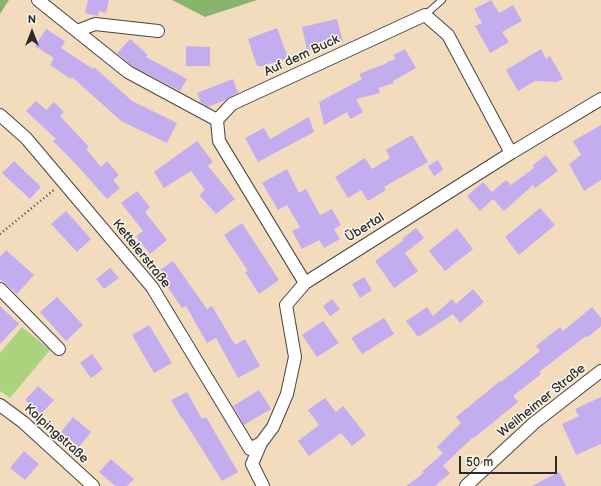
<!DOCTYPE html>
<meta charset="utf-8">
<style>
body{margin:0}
#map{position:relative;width:601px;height:486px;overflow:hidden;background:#f3dcbe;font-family:"Balsamiq Sans",sans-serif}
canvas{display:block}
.north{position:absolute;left:12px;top:12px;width:40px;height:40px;-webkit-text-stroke:3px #fbf7ec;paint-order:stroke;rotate:0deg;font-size:11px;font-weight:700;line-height:16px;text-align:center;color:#2b2b2b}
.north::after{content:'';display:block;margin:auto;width:14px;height:18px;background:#2b2b2b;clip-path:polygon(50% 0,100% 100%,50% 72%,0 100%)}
.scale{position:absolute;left:459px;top:456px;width:98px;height:18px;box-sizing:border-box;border:2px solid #2b2b2b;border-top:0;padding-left:5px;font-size:12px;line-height:14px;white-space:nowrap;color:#2b2b2b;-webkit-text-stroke:3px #fbf7ec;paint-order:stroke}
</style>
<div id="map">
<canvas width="601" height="486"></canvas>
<div class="north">N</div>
<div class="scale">50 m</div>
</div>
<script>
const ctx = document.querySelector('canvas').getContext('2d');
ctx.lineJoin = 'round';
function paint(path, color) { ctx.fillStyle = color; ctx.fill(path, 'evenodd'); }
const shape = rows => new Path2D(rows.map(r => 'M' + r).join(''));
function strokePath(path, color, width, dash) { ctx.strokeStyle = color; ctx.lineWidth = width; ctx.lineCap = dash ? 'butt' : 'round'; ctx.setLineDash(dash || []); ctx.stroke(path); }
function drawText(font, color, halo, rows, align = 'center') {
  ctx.font = font + ' "Balsamiq Sans",sans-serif'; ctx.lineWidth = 3; ctx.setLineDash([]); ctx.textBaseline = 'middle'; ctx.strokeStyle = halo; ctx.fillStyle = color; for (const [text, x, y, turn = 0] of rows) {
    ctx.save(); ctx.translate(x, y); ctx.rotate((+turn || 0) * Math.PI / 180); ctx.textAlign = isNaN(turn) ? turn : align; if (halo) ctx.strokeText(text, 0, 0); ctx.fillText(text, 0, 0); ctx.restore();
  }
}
paint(shape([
 [22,327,50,350,10,398,0,391,0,353]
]), '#abd27d');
paint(shape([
 [0,0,9,0,0,14],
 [172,0,257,0,205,17]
]), '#88b46c');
paint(shape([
 [88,0,109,0,106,13,99,11,98,16,85,13],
 [491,0,499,13,513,5,522,21,502,32,509,42,490,53,475,26,482,23,474,9],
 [337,19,343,42,307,50,302,27],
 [277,28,288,58,263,66,257,66,248,39],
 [46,29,65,41,61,48,93,69,94,67,132,101,177,123,167,143,121,121,72,77,71,79,50,65,54,58,35,46],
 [130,39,148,55,146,57,187,79,180,91,132,66,117,53],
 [186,46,210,47,210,66,186,66],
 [405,49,416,68,393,81,394,83,379,88,380,93,356,99,363,112,350,119,347,112,324,125,319,102,362,79,359,74,387,63,387,62,396,59,393,55],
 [541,49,546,59,550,56,563,79,557,82,535,81,518,91,506,70],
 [233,79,238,93,225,100,208,107,201,103,197,93],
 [36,101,46,110,54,102,64,112,60,116,89,147,86,149,101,167,107,161,119,175,113,180,120,188,107,199,73,161,53,141,56,139,26,111],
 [309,117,314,132,258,162,245,138,264,128,270,139],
 [601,125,601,180,584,191,569,164,581,155,573,141],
 [412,135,428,162,384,187,386,190,368,201,361,190,348,198,335,177,365,158,372,169,390,158,386,150],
 [197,141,213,162,208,166,235,199,216,214,199,195,205,190,191,171,164,188,154,172],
 [546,155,558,171,535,188,533,185,504,211,493,199,480,211,467,196,483,182,492,192,506,180,511,185,534,168,533,165],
 [438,160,443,170,434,176,428,166],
 [14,161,41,187,30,199,2,173],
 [287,169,299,193,306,189,320,215,332,209,341,225,334,229,340,239,324,248,319,240,302,249,292,231,300,227,287,205,278,210,262,183],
 [137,191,150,207,145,212,167,240,150,254,136,236,143,231,121,203],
 [540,208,555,225,519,255,505,237],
 [66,211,91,239,77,252,51,224],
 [242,223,279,280,259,294,245,272,248,271,224,235],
 [416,228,424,238,405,253,418,271,394,288,375,261,404,240,402,239],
 [457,228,473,249,445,271,429,251],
 [6,250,34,275,17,294,0,279,0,257],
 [173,261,207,309,212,306,235,345,245,339,260,366,238,378,216,338,207,343,186,306,182,308,157,272],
 [110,268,119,278,104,289,96,279],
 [364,277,372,290,360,298,352,284],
 [473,289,484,302,460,323,453,314,418,337,406,321,427,307,433,316,452,299,456,304],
 [57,297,83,325,66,341,40,312],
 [332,299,340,309,330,316,323,306],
 [0,306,19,324,0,344],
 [592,307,601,318,601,326,588,337,586,336,539,372,541,374,513,396,518,402,474,438,473,437,443,466,450,473,435,486,406,486,424,473,422,472,443,453,437,447,461,423,456,417,500,381,501,382,540,351,536,346,560,327,563,331],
 [384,318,394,334,362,354,351,338],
 [323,321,339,343,317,357,302,335],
 [149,325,172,363,154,373,132,335],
 [92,354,103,369,91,378,80,363],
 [38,386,54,400,41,414,25,400],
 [259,390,271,409,244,425,233,406],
 [187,392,202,419,206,417,238,472,222,481,183,419,182,419,171,400],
 [601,397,601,444,576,455,562,424,579,416,575,409],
 [325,398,336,412,343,406,366,435,352,446,341,433,309,456,298,441,319,425,308,410],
 [73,417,91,432,79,447,61,432],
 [24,451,39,464,25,480,10,468],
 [111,459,134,479,127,486,115,486,99,472],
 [559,472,566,486,532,486]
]), '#c3adef');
const service = shape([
 [425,15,442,0]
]);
const minor = shape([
 [38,0,128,72,217,120],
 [77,31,95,24,158,31],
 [0,115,26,138,152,287,250,449,261,443,273,427,287,394,295,357,286,305,305,283,511,153,601,99],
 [305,283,219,141,217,120,232,104,425,15,448,35,511,153],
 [0,289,59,349],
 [0,405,23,422,93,486],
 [261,443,252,464,263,486],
 [466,486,534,423,601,371]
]);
strokePath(service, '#494641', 8);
strokePath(minor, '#494641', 14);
strokePath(shape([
 [0,234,55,189]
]), '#494641', 2.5, [1, 3]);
strokePath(service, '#fff', 6);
strokePath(minor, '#fff', 12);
drawText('13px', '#2b2b2b', '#fbf7ec', [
 ["Auf dem Buck",302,56,-25],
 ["Übertal",365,228,-32],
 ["Kettelerstraße",141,254,51],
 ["Weilheimer Straße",542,401,-39],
 ["Kolpingstraße",56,434,42]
]);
</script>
